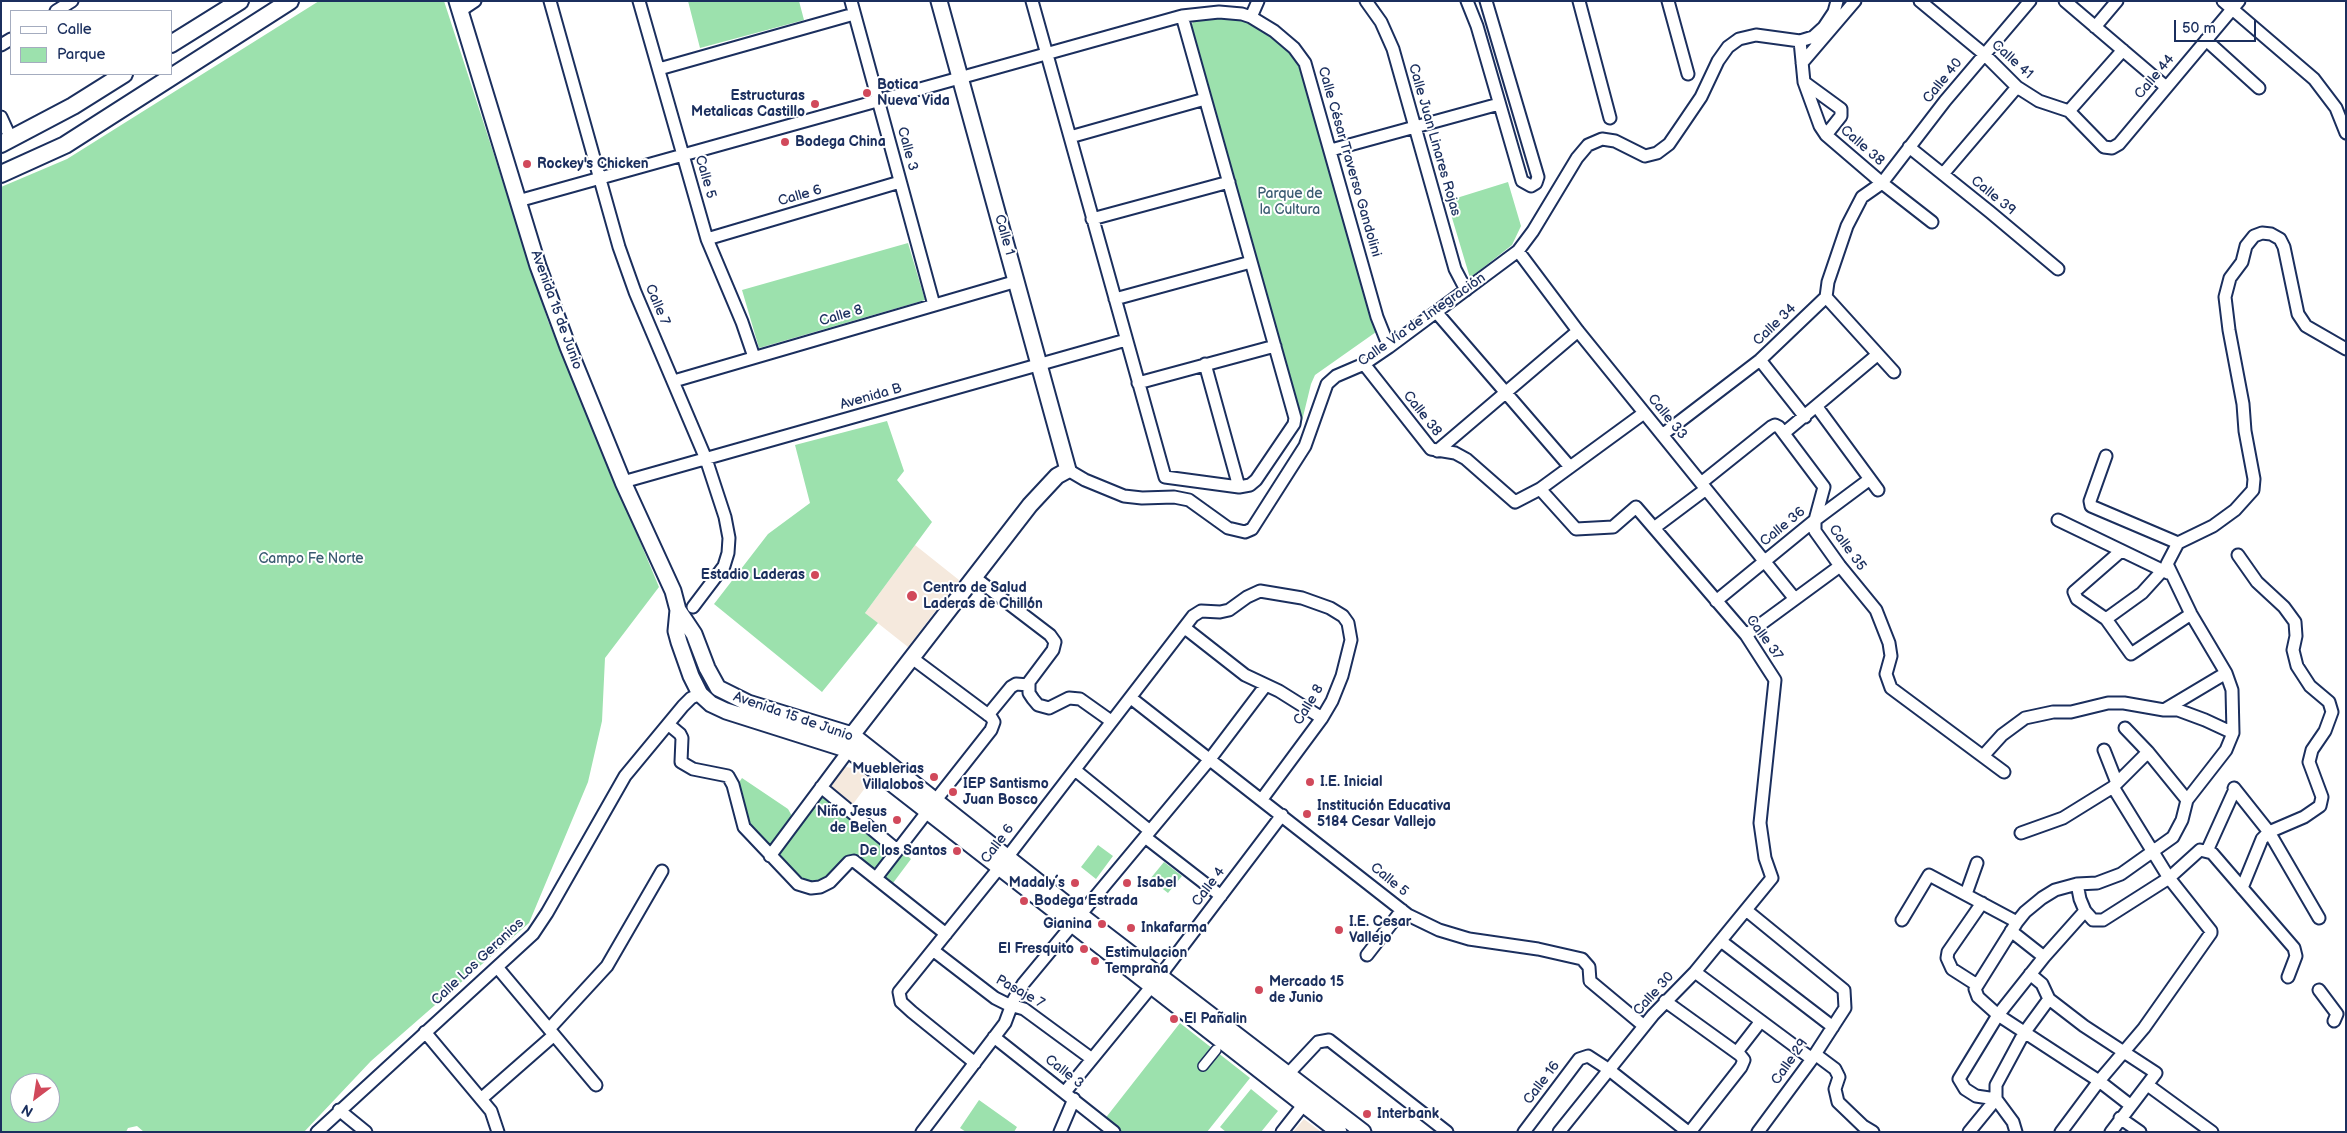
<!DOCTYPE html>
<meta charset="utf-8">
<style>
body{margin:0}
#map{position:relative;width:2347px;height:1133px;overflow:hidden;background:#fff;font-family:"Balsamiq Sans",sans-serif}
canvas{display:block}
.frame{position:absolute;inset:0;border:2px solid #1b2f5e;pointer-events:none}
.legend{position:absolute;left:10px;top:10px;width:162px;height:65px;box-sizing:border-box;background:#fff;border:1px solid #a4acbf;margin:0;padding:6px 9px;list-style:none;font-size:15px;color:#1b2f5e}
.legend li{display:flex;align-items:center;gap:10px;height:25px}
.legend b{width:25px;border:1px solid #a4acbf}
.north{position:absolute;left:10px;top:1073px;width:50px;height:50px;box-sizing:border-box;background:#fff;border:1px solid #a4acbf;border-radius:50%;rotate:211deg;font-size:14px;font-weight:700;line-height:20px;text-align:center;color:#1b2f5e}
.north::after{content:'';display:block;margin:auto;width:18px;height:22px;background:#d1495b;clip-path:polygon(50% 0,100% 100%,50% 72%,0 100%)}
.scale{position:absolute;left:2174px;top:20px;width:82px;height:22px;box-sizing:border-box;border:2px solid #1b2f5e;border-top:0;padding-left:6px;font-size:15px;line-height:18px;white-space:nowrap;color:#1b2f5e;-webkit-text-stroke:4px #fff;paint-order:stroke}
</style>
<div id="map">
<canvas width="2347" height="1133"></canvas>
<div class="frame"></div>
<ul class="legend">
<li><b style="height:6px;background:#fff"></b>Calle</li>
<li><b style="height:14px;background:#9ce1ad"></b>Parque</li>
</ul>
<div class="north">N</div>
<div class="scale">50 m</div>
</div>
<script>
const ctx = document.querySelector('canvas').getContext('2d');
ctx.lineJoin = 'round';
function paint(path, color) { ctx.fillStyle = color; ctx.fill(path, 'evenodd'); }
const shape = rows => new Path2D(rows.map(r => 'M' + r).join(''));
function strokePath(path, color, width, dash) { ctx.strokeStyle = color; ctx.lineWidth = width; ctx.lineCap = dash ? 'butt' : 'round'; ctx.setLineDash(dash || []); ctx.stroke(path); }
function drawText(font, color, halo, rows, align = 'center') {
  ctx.font = font + ' "Balsamiq Sans",sans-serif'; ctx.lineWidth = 4; ctx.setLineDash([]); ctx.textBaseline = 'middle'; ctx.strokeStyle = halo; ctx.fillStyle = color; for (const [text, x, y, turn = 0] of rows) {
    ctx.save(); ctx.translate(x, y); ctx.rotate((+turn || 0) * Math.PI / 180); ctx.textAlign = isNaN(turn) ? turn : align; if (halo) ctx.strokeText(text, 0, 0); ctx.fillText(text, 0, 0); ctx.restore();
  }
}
paint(shape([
 [915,545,959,580,908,647,865,613],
 [844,767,854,768,871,780,853,804,830,786],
 [1304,1119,1321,1132,1293,1132]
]), '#f5e9dd');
paint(shape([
 [319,1,444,1,548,321,659,587,605,658,602,721,588,782,529,923,371,1061,304,1132,144,1132,137,1126,128,1128,126,1132,1,1132,1,187,67,159],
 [20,1083,50,1083,50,1113,20,1113],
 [688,1,799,1,804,20,700,48],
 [1229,17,1241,18,1263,29,1295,57,1304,71,1376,332,1315,375,1311,384,1301,425,1191,28,1193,21,1196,19],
 [1508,182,1521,226,1512,245,1470,278,1447,201],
 [908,243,925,300,759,348,742,290],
 [887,421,904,471,897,480,932,522,865,613,878,623,822,692,714,604,768,534,810,503,795,445],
 [742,778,788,809,792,816,769,847,755,838,738,784],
 [824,794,891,850,872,872,851,854,829,880,805,885,778,861,777,849,820,795],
 [1098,845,1113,856,1096,879,1081,867],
 [903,852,911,859,893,883,884,876],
 [1164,862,1182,876,1168,893,1150,879],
 [1180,1023,1250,1078,1207,1132,1118,1132,1104,1120],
 [1251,1089,1278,1111,1261,1132,1226,1132,1220,1127],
 [979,1100,1017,1127,1014,1132,966,1132,960,1128]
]), '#9ce1ad');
const pedestrian = shape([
 [1203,1066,1216,1050]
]);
const minor = shape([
 [550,1,619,247,635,292,706,459,725,517,729,538,728,553,724,566,693,607],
 [639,1,707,239,742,322,754,357],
 [851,1,934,305],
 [1032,1,1165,477,1239,487,1250,485,1256,480,1294,424,1295,418,1182,16],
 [1366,1,1381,22,1393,49,1455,269,1466,290],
 [1467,1,1477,26,1522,181,1531,186,1536,183,1538,177,1486,1],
 [1579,1,1610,118],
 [1668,1,1688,74],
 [1920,1,1984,54,2017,87,2039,101,2069,111,2104,147,2112,148,2119,144,2239,1],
 [2065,1,2166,87],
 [2223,1,2314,79,2336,108,2346,133],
 [56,11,72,1],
 [460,11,475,1],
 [1251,17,1258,1],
 [2095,27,2117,1],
 [2206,40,2259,88],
 [1800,41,1804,82,1820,126,1826,135,1882,183,1932,222],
 [1,45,11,39],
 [1802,63,1855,1],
 [659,69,854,14],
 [1804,82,1841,109,1841,116,1826,135],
 [2069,111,2123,50],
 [1,117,11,139],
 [1070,137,1205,99],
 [1909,147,1990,212,2058,269],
 [1331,150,1499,104],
 [1943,174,2017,87],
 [518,201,1182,16,1219,12,1242,14,1251,17,1274,31,1294,48,1305,63,1377,317,1389,347],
 [1092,219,1229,182],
 [707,239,900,182],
 [1518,251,1578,331,1795,599],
 [1826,297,1828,282,1847,226,1862,197,1882,183,1945,101,2030,1],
 [1826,297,1894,372],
 [1115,299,1251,262],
 [1437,313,1570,467],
 [1760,360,1805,417],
 [1205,364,1239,487],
 [1364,364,1431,449,1455,453,1466,459,1515,502,1540,489,1644,413],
 [674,381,1017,281],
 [1138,383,1275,346],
 [1817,407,1878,490],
 [1784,433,1877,355],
 [1662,435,1760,360,1826,297],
 [1437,451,1578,331],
 [2106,456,2090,501,2091,506,2178,543],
 [1068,470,1085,480,1124,496,1142,498,1174,497,1189,500,1228,528,1245,532,1252,529,1305,446,1327,384,1336,376,1364,364,1389,347,1518,251,1533,231,1577,158,1588,145,1602,139,1615,141,1645,156,1657,153,1669,144,1682,125,1701,97,1718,61,1728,47,1739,39,1756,35,1800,41,1813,37,1824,27,1834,12,1837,1],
 [623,482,1126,340],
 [1701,483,1771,427,1775,425,1779,427,1824,487,1815,520,1815,531,1840,566,1876,610,1889,643,1891,656,1886,674,1891,688,2004,772],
 [1540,489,1576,529,1613,527,1636,507,1746,635,1775,680,1760,823,1765,858,1772,878,1695,972,1653,1015,1559,1132],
 [2058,520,2168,573],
 [1654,528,1706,489],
 [2121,551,2074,592,2077,599,2106,619,2142,593,2162,571],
 [2238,555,2257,582,2284,607,2295,622,2296,636,2293,650,2297,666,2310,686,2329,702,2332,712,2325,731,2312,750,2309,762,2322,797,2320,806,2304,817,2269,832,2262,839,2242,888],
 [974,577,1050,635,1055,642,1053,650,1029,682,1029,693,1033,699,1038,705,1049,708,1069,698,1080,699,1111,721],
 [1716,601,1815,520,1870,479],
 [2106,619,2131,654,2191,614],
 [1185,628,1245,675,1279,691,1322,718],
 [1746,635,1840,566],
 [912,658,991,717,994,722,991,730,935,801],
 [1131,698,1408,915,1439,930,1469,939,1538,949,1582,959,1589,967,1590,981,1644,1026],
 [2165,710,2178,710,2205,720,2233,733],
 [988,715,1011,687,1016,684,1029,685],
 [668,724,680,734,682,738,681,762,693,769,728,776,733,785,744,827,798,884,811,888,820,887,830,882,849,862,854,861,946,934],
 [2125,728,2148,752],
 [2104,750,2117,783],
 [1983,756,2002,735,2025,718,2053,712,2071,712,2108,703,2124,703,2164,710,2226,673],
 [1075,770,1150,831],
 [821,787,897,850],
 [2234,788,2269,832,2319,918],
 [2021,833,2063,818,2113,787,2148,752,2187,800],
 [1145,837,1221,896],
 [2207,851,2235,789],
 [770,856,849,750],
 [876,878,927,812],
 [2077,884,2080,899,2085,911,2093,920,2103,920,2169,878,2200,850,2212,853,2294,948,2296,956,2288,977],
 [1966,894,1977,863],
 [1746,910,1844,990,1845,1008,1812,1059,1758,1132],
 [1080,915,1210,759,1266,685],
 [1902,920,1929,875,2017,922],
 [2011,931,2044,957],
 [1721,941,1833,1027],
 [934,951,995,998,1007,1004,1024,1009,1092,1059],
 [1367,955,1402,910],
 [497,967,596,1085],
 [1695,972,1812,1059],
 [2030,974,2042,984,2049,999,2084,1026,2156,1073,2111,1132],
 [1977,985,1952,969,1947,958,1948,952,1982,903],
 [2319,990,2337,1014,2334,1021],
 [1665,1001,1740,1055,1744,1060,1741,1067,1690,1132],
 [549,1029,607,966,662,871],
 [425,1032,491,1111,498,1132],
 [994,1037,1114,1132],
 [1737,1052,1761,1021],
 [1815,1054,1835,1069,1839,1077,1835,1089,1838,1102,1863,1126,1873,1132],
 [975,1063,912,1012,901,1002,899,992,999,868,1193,616,1201,611,1220,612,1229,610,1247,597,1260,591,1302,598,1330,608,1343,616,1348,623,1351,640,1342,676,1332,701,1322,718,1262,799],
 [1289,1073,1318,1042,1329,1040,1447,1132],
 [2149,1086,2212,1132],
 [1065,1092,1160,976,1282,815],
 [481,1099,554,1035],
 [1996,1099,1976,1096,1965,1089,1959,1079,1998,1015,2044,957,2085,911],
 [2130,1105,2099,1081,1998,1015,1978,997,1975,989,2017,922,2025,912,2042,898,2055,890,2077,884,2097,883,2121,874,2173,837,2182,820,2187,800,2226,750,2233,733,2232,690,2226,673,2191,614,2167,564,2178,543,2213,526,2235,510,2253,490,2254,479,2245,431,2243,404,2229,330,2225,297,2230,278,2242,262,2246,246,2254,236,2262,233,2271,234,2280,239,2284,247,2298,314,2306,326,2346,349],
 [339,1110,366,1132],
 [2120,1118,2140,1132],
 [317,1132,533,934,547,913,625,776,683,706,691,698,700,694],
 [922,1132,1005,1023,1014,999,1023,984,1072,925],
 [1060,1132,1074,1099],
 [1282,1132,1304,1104],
 [1524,1132,1579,1059,1588,1056,1608,1069,1688,1132],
 [1969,1132,1996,1099],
 [2016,1132,2013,1122,1996,1099,1996,1085,2024,1033,2049,999],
 [2061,1132,2099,1081,2144,1028,2211,933,2211,931,2169,878,2113,787]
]);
const tertiary = shape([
 [457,1,538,266,568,347,623,482,673,591,678,610,676,631,679,642,691,676,700,694,711,704,726,711,849,750,1339,1132],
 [678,610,694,634,707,668,718,688,748,703,852,735,1080,915,1363,1132],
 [850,744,852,735,1030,505,1057,476,1068,470,939,1]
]);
const secondary = shape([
 [171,44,240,1],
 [1,144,73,106,124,74],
 [1,174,65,145,290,1]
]);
strokePath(pedestrian, '#1b2f5e', 12);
strokePath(minor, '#1b2f5e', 15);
strokePath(tertiary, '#1b2f5e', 19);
strokePath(secondary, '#1b2f5e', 20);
strokePath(pedestrian, '#fff', 9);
strokePath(minor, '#fff', 11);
strokePath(tertiary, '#fff', 15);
strokePath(secondary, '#fff', 16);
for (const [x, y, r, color] of [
 [867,93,5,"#d1495b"],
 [815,104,5,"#d1495b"],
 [785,142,5,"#d1495b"],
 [527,164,5,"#d1495b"],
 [815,575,5,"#d1495b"],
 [912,596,6,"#d1495b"],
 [934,777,5,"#d1495b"],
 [1310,782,5,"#d1495b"],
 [953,792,5,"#d1495b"],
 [1307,814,5,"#d1495b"],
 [897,820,5,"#d1495b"],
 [957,851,5,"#d1495b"],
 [1075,883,5,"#d1495b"],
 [1127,883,5,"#d1495b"],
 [1024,901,5,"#d1495b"],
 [1102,924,5,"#d1495b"],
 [1131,928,5,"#d1495b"],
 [1339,930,5,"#d1495b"],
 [1084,949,5,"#d1495b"],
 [1095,961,5,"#d1495b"],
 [1259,990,5,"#d1495b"],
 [1174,1019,5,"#d1495b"],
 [1367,1114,5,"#d1495b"]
]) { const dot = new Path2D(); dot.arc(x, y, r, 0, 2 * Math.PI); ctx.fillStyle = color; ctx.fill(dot); strokePath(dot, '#fff', 2); }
drawText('14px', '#1b2f5e', '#fff', [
 ["Calle 41",2012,60,42],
 ["Calle 44",2155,77,-50],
 ["Calle 40",1943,81,-51],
 ["Calle Juan Linares Rojas",1434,140,74],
 ["Calle 38",1862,146,41],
 ["Calle 3",907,149,75],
 ["Calle César Traverso Gandolini",1349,162,74],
 ["Calle 5",705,177,74],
 ["Calle 6",800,196,-16],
 ["Calle 39",1993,196,39],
 ["Calle 1",1004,235,74],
 ["Calle 7",657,305,67],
 ["Avenida 15 de Junio",556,310,70],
 ["Calle 8",841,316,-16],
 ["Calle Vía de Integración",1422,320,-35],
 ["Calle 34",1775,325,-44],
 ["Avenida B",871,397,-16],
 ["Calle 38",1422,414,52],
 ["Calle 33",1667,417,51],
 ["Calle 36",1783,527,-39],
 ["Calle 35",1847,548,54],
 ["Calle 37",1764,638,54],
 ["Calle 8",1309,705,-59],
 ["Avenida 15 de Junio",793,717,19],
 ["Calle 6",998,844,-53],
 ["Calle 5",1389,880,39],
 ["Calle 4",1209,887,-53],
 ["Calle Los Geranios",478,962,-43],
 ["Pasaje 7",1020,992,29],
 ["Calle 30",1654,994,-48],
 ["Calle 29",1790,1062,-55],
 ["Calle 3",1064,1072,38],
 ["Calle 16",1542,1083,-53]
]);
drawText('bold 14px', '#1b2f5e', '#fff', [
 ["Botica",877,85],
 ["Nueva Vida",877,101],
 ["Estructuras",805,96,"right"],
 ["Metalicas Castillo",805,112,"right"],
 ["Bodega China",795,142],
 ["Rockey's Chicken",537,164],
 ["Estadio Laderas",805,575,"right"],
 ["Centro de Salud",923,588],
 ["Laderas de Chillón",923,604],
 ["Mueblerias",924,769,"right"],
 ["Villalobos",924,785,"right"],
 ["I.E. Inicial",1320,782],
 ["IEP Santismo",963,784],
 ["Juan Bosco",963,800],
 ["Institución Educativa",1317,806],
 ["5184 Cesar Vallejo",1317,822],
 ["Niño Jesus",887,812,"right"],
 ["de Belen",887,828,"right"],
 ["De los Santos",947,851,"right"],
 ["Madaly´s",1065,883,"right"],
 ["Isabel",1137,883],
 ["Bodega Estrada",1034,901],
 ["I.E. Cesar",1349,922],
 ["Vallejo",1349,938],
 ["Gianina",1092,924,"right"],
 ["Inkafarma",1141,928],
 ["El Fresquito",1074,949,"right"],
 ["Estimulacion",1105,953],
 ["Temprana",1105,969],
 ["Mercado 15",1269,982],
 ["de Junio",1269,998],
 ["El Pañalin",1184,1019],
 ["Interbank",1377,1114]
], 'left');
drawText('14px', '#3b5c72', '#fff', [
 ["Parque de",1290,194],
 ["la Cultura",1290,210],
 ["Campo Fe Norte",311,559]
]);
</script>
